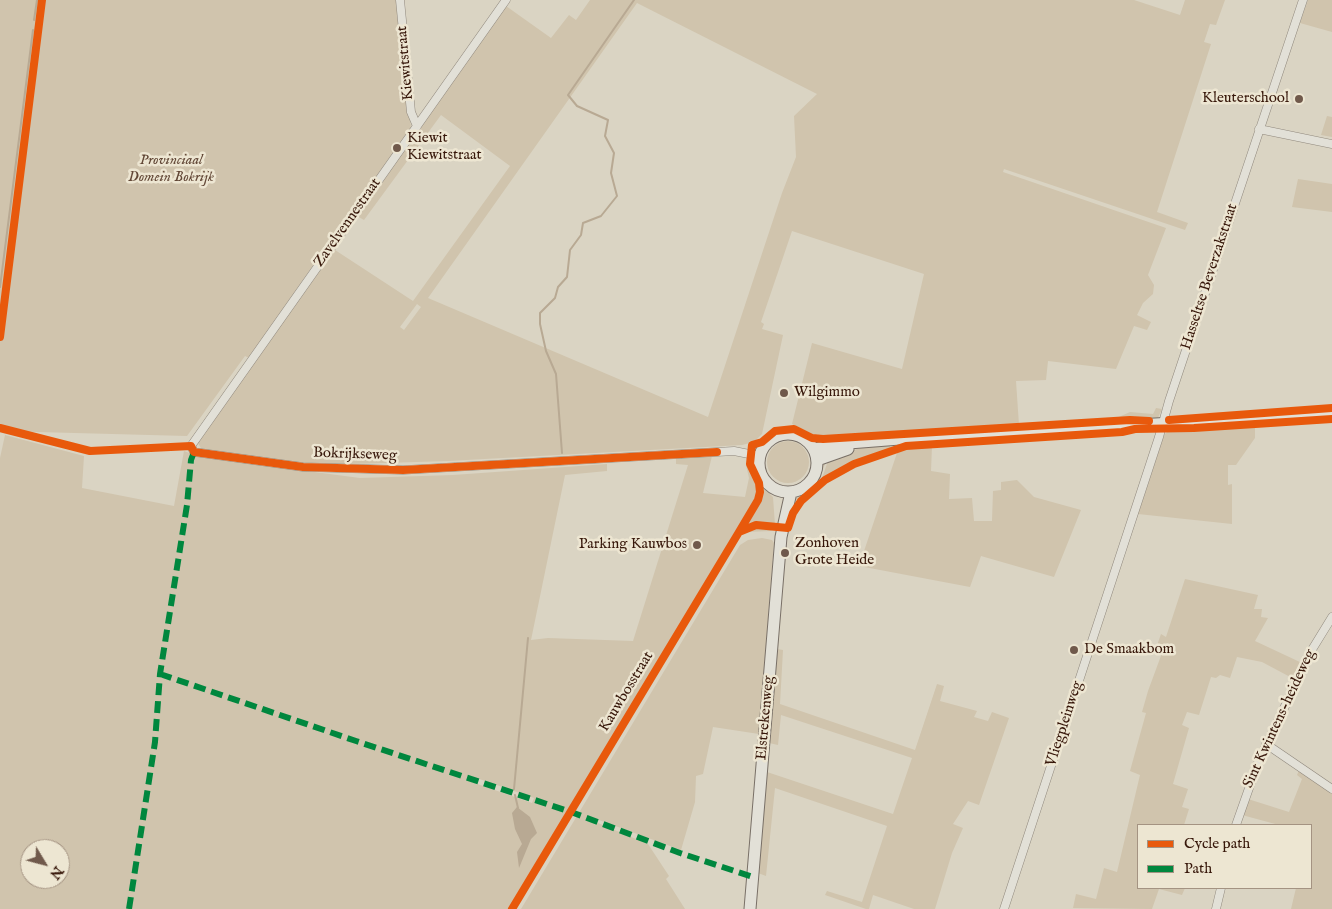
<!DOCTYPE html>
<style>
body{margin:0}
#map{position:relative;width:1332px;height:909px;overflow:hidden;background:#dad4c3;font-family:"IM FELL English",serif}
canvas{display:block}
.legend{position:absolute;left:1137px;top:824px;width:175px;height:65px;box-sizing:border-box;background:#ede6d2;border:1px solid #a49382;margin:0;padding:6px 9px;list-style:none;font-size:15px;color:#37170a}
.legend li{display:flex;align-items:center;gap:10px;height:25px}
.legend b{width:25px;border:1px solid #a49382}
.north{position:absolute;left:20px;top:839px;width:50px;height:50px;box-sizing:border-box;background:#ede6d2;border:1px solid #a49382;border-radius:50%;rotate:127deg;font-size:14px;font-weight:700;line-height:20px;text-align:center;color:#37170a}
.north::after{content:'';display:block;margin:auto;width:18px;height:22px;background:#70594b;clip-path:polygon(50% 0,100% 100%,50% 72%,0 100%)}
</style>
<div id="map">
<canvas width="1332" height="909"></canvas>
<ul class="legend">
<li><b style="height:6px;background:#e8590c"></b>Cycle path</li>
<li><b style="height:6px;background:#00873e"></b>Path</li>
</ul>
<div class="north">N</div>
</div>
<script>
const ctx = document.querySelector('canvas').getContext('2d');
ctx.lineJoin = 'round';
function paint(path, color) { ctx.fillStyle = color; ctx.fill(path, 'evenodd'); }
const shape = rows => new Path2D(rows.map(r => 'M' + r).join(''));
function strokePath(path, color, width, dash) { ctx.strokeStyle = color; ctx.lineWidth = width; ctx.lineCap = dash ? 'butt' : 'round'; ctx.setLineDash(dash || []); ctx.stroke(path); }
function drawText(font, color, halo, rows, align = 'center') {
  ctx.font = font + ' "IM FELL English",serif'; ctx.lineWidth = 5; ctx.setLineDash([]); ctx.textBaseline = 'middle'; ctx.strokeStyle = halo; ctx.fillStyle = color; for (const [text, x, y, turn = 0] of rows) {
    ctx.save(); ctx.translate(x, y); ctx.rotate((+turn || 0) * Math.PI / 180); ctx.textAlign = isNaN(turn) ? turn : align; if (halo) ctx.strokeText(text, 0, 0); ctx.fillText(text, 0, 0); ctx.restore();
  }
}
paint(shape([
 [0,0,397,0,411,128,374,180,506,6,551,38,569,15,576,20,590,0,1134,0,1180,15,1185,0,1225,0,1216,25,1210,24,1204,42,1211,44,1157,212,1188,223,1185,230,1004,169,1003,172,1166,228,1148,275,1154,285,1153,294,1143,303,1137,315,1151,322,1147,330,1134,326,1116,369,1048,361,1046,380,1016,381,1019,425,817,437,792,424,812,343,902,369,924,274,792,231,761,322,764,324,762,329,783,335,762,434,754,442,742,445,448,461,322,465,202,450,198,443,200,437,335,250,413,301,510,166,441,115,364,220,350,212,249,358,245,356,187,436,0,431],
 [637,3,817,94,794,116,796,157,782,193,708,417,428,298],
 [417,304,421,307,404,330,400,327],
 [1308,0,1332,0,1332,32,1300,23],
 [1327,116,1332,117,1332,137,1321,135],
 [1298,179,1332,184,1332,212,1292,207],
 [1156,408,1162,409,1158,418,1112,420,1130,412,1153,414],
 [1255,427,1255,438,1236,465,1228,465,1228,485,1232,484,1232,524,1138,514,1164,435,1167,432],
 [5,435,84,456,82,488,174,506,184,451,200,457,360,478,453,475,607,464,607,471,565,475,531,640,548,638,633,641,688,465,676,464,676,458,712,456,703,493,745,497,749,478,746,465,748,464,758,484,758,490,754,504,510,909,0,909,0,458],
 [468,775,534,798,532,803,466,780],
 [30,849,60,849,60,879,30,879],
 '767 462a21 21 0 1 1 42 0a21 21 0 1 1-42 0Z',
 [890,444,890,449,849,465,821,481,829,458,863,447],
 [932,446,931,471,950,474,949,499,972,498,974,521,992,521,993,491,1001,490,1001,482,1017,480,1034,497,1081,510,1054,577,981,556,970,587,859,566,898,450],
 [826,462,816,485,801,499,791,501,795,493,812,483,821,463],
 [761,485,773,497,775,525,754,523,742,527,757,503],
 [759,526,775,529,771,531,746,532,736,539,745,530],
 [762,538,772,540,774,543,759,734,713,727,703,774,696,776,695,802,681,850,588,816,586,818,648,844,669,876,666,879,685,909,521,909,740,545,748,540],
 [1185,579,1258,595,1254,609,1262,609,1261,617,1268,618,1255,641,1302,663,1294,679,1262,662,1237,657,1230,678,1220,675,1216,678,1211,677,1199,715,1187,712,1182,725,1189,728,1173,784,1188,789,1182,807,1189,809,1184,825,1138,825,1138,888,1185,888,1182,895,1159,889,1152,909,1073,908,1076,894,1096,899,1104,868,1117,872,1140,775,1130,771,1146,713,1142,712,1148,691,1162,653,1155,651,1161,634,1166,637],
 [777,649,783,650,780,704,915,750,937,684,944,686,940,701,977,711,974,717,988,721,992,712,1009,718,979,805,968,801,953,824,963,828,952,853,935,909,914,909,873,895,869,909,866,909,825,895,827,891,862,902,887,826,775,788,766,876,758,873,767,772,893,814,912,758,781,715,778,745,769,743],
 [1299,770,1332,793,1332,909,1291,909,1296,888,1311,888,1311,825,1279,825,1242,815,1248,799,1289,812,1302,779,1297,775]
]), '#d0c4ad');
paint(shape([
 [517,807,530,817,537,833,531,839,519,868,517,852,522,844,515,829,512,813]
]), '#b8a993');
strokePath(shape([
 [34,20,37,0],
 [0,287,33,30],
 [562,453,556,374,546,351,540,324,540,313,555,298,558,287,567,277,570,250,581,235,583,223,601,216,617,196,611,173,614,153,605,136,608,120,577,106,568,95,634,0],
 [514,789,528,638],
 [515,795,518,808]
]), '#b8a993', 2);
const street = shape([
 [400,0,411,112,417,126],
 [506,0,191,446,194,452,303,467,403,470,734,451,759,456],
 [1259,129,1332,144],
 [1266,744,1332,789],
 [1236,825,1259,760,1313,648,1332,617],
 [1004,909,1159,437,1169,401,1303,0],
 [1216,909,1221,888]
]);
const secondary = shape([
 '759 463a29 29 0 1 1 58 0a29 29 0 1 1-58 0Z',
 [814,449,849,443,925,437,1332,414],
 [817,460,848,449],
 [750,909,781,537,791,492]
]);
strokePath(street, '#90887d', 9);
strokePath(secondary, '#786f66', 13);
strokePath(street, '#e2e0d7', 8);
strokePath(secondary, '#e2e0d7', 11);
strokePath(shape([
 [160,674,356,741,571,812,680,853,753,877],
 [129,909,155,742,160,674,187,505,191,460,194,452]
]), '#00873e', 6, [12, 6]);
strokePath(shape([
 [0,337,42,0],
 [1169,420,1332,408],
 [0,428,90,451,191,446,194,452,303,467,403,470,717,452],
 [739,532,758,500,760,492,759,483,750,464,752,445,762,442,775,431,794,429,812,438,823,439,1130,420,1149,421],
 [512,909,739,532,756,525,788,528,793,513,801,501,825,480,854,464,906,446,1122,432,1135,429,1194,428,1332,419]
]), '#e8590c', 8);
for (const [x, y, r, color] of [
 [1299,99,5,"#70594b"],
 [397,148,5,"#70594b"],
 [784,393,5,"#70594b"],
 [697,545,5,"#70594b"],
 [785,553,5,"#70594b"],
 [1074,650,5,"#70594b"]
]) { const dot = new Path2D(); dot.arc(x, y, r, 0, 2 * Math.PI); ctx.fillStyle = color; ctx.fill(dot); strokePath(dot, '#ede6d2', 2); }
drawText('15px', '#37170a', '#ede6d2', [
 ["Kiewitstraat",406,63,-95],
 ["Zavelvennestraat",348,223,-55],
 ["Hasseltse Beverzakstraat",1210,277,-72],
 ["Bokrijkseweg",355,455,2],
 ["Kauwbosstraat",627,692,-59],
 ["Elstrekenweg",766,718,-85],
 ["Sint Kwintens-heideweg",1280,719,-65],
 ["Vliegpleinweg",1065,724,-72]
]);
drawText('15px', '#37170a', '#ede6d2', [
 ["Kleuterschool",1289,99,"right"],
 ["Kiewit",407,139],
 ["Kiewitstraat",407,156],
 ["Wilgimmo",794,393],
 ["Zonhoven",795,544],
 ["Grote Heide",795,561],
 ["Parking Kauwbos",687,545,"right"],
 ["De Smaakbom",1084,650]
], 'left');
drawText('italic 15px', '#624736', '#ede6d2', [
 ["Provinciaal",171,161],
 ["Domein Bokrijk",171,178]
]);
</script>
